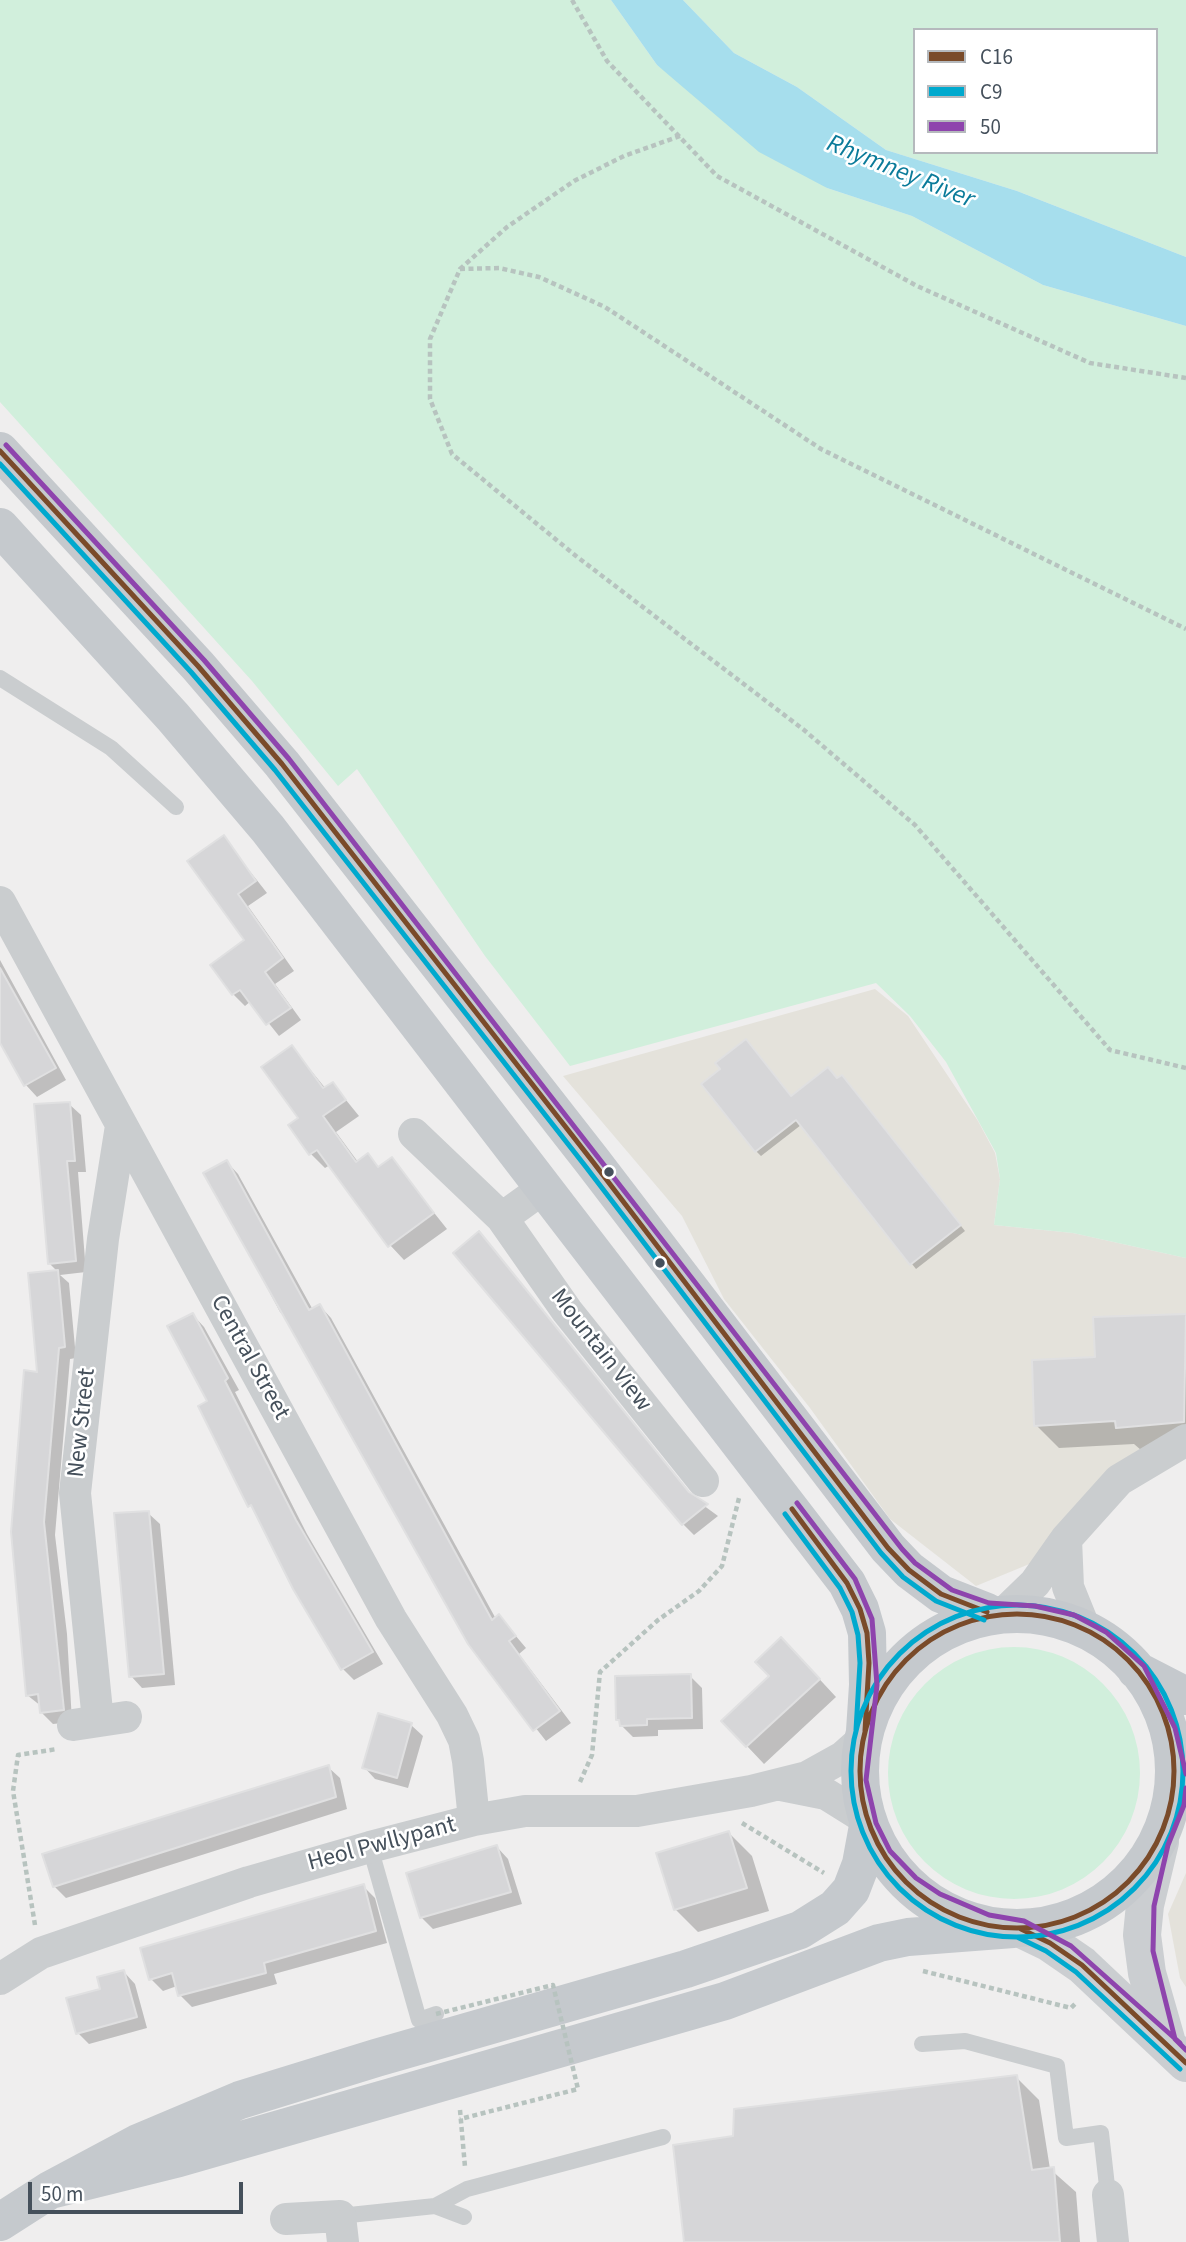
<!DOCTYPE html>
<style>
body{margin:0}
#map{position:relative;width:1186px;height:2242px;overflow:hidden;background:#efeeee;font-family:"Source Sans 3",sans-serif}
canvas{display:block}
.legend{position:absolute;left:913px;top:28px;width:245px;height:126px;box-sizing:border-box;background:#fff;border:2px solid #b5b9bd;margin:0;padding:9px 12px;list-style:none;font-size:21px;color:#45505b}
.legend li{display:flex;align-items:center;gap:14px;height:35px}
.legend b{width:35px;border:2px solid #b5b9bd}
.scale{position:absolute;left:28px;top:2182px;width:215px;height:32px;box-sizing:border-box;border:4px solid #45505b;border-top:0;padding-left:9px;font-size:21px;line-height:24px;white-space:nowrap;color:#45505b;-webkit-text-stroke:5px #fff;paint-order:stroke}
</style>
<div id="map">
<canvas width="1186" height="2242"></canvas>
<ul class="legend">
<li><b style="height:9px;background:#7a4b2a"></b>C16</li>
<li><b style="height:9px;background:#00a9ce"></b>C9</li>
<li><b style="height:9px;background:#8e44ad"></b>50</li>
</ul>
<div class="scale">50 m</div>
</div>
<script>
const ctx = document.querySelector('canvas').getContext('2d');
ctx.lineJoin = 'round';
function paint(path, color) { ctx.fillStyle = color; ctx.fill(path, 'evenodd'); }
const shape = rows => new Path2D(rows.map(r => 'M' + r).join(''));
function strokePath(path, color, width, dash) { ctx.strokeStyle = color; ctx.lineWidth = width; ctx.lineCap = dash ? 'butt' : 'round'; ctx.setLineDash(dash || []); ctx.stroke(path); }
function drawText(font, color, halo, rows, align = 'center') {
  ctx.font = font + ' "Source Sans 3",sans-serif'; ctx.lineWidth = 5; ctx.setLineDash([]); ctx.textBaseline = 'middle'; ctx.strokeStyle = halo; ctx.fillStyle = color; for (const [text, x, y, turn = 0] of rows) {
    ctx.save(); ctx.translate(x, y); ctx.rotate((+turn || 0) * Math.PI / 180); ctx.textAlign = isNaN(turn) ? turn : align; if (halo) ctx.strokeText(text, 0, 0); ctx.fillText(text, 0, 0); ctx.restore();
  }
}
paint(shape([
 [875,989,908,1016,978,1121,995,1153,1000,1179,994,1225,1073,1233,1186,1258,1186,1425,1044,1558,976,1586,890,1519,810,1408,724,1299,682,1216,563,1076],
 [1186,1873,1186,1987,1180,1978,1168,1914]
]), '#e4e2db');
paint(shape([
 [0,0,611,0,657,65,827,188,912,216,1043,285,1186,326,1186,1258,1073,1233,994,1225,1000,1179,996,1153,946,1062,910,1016,876,983,570,1066,485,956,357,769,338,786,252,681,0,402],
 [683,0,1186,0,1186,257,1017,191,886,150,797,87,734,53],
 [915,30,1156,30,1156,152,915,152],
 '888 1773a126 126 0 1 1 252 0a126 126 0 1 1-252 0Z'
]), '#d1efdc');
paint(shape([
 [611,0,683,0,734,53,797,87,886,150,1017,191,1186,257,1186,326,1043,285,912,216,827,188,759,152,657,65]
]), '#a6deed');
paint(shape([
 [223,837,267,893,248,906,294,971,275,984,301,1020,279,1036,251,1001,245,1006,233,994,246,941],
 [0,960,66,1080,37,1097,26,1085,0,1038],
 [292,1047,326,1089,333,1084,359,1116,336,1132,358,1162,367,1155,380,1168,392,1160,447,1229,404,1260,390,1245,330,1165,325,1168,311,1154,300,1118],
 [837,1080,847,1082,965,1231,916,1269,801,1125,761,1156,756,1151,792,1098],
 [69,1104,81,1115,86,1172,78,1172,86,1272,60,1275,69,1283,76,1358,70,1359,55,1535,67,1634,72,1722,53,1724,41,1712,41,1706,27,1695,22,1434,19,1431,25,1372,39,1374,58,1272,49,1263],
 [227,1162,238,1174,313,1310,320,1306,331,1318,496,1619,499,1616,526,1648,519,1654,571,1723,546,1741,469,1643,292,1323,280,1312,206,1174],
 [193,1315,204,1327,239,1390,235,1392,307,1534,383,1664,354,1680,343,1669,209,1402],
 [1186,1315,1186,1447,1141,1450,1134,1444,1059,1448,1036,1425,1097,1359,1095,1319],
 [692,1497,718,1516,694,1535,683,1524],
 [148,1513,160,1524,175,1685,142,1688,131,1676],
 [799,1657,836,1697,764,1764,747,1746],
 [690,1676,702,1688,703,1729,658,1730,658,1736,633,1737,621,1725,618,1719],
 [411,1725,423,1736,408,1788,375,1779,364,1767],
 [328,1767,340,1778,347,1809,66,1898,54,1886],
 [729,1833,752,1856,769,1911,698,1932,675,1909],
 [497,1847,508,1859,522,1904,433,1929,422,1918],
 [363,1886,375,1898,387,1943,274,1974,277,1984,192,2007,180,1995,177,1986,163,1991,151,1979],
 [124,1972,135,1984,147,2028,89,2044,78,2033,103,1990],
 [1016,2077,1039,2100,1050,2169,1076,2192,1080,2242,686,2242,735,2138]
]), '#0003');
const building = shape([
 [224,835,256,881,238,894,283,958,265,972,291,1008,266,1025,240,990,232,995,210,965,244,940,187,861,224,835],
 [0,968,56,1068,24,1086,0,1043,0,968],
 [746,1039,791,1096,828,1067,837,1078,842,1075,961,1225,910,1265,796,1120,755,1152,701,1084,720,1069,715,1063,746,1039],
 [292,1045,323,1088,333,1082,346,1100,323,1116,356,1162,368,1153,378,1167,392,1157,434,1213,388,1247,317,1150,309,1155,288,1125,298,1118,261,1067,292,1045],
 [70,1102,75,1161,67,1161,76,1261,48,1264,34,1104,70,1102],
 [227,1160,309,1310,320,1304,492,1620,499,1614,516,1636,509,1641,560,1711,533,1731,468,1644,203,1173,227,1160],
 [479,1231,689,1492,708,1504,682,1525,453,1253,479,1231],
 [58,1270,65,1347,59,1348,44,1522,64,1710,40,1713,38,1694,26,1696,11,1532,24,1370,37,1372,28,1273,58,1270],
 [193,1313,228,1378,225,1381,296,1520,373,1652,341,1670,293,1589,251,1505,248,1507,198,1406,207,1401,167,1326,193,1313],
 [1186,1314,1184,1422,1116,1428,1115,1421,1034,1426,1032,1360,1095,1357,1093,1317,1186,1314],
 [149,1511,164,1674,129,1677,114,1513,149,1511],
 [781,1637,820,1679,746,1747,721,1721,769,1676,755,1662,781,1637],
 [691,1674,692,1718,647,1719,647,1725,620,1726,619,1720,616,1720,615,1676,691,1674],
 [378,1713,412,1723,397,1778,362,1768,378,1713],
 [329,1765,336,1797,53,1887,42,1854,329,1765],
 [729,1831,747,1888,674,1910,656,1853,729,1831],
 [497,1845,511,1892,420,1918,406,1873,497,1845],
 [364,1884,376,1931,264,1963,266,1973,178,1996,172,1973,149,1980,140,1948,364,1884],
 [124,1970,137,2017,76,2034,66,1998,100,1989,97,1977,124,1970],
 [1017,2075,1032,2170,1054,2167,1060,2242,684,2242,673,2145,733,2136,734,2109,1017,2075]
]);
paint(building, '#d6d6d8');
strokePath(building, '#e0e0e1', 2);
strokePath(shape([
 [572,0,607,61,717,176,917,286,1090,363,1186,378],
 [680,136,624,156,574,181,507,227,460,269,430,339,430,399,452,454,576,556,804,730,915,825,1110,1050,1186,1068],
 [460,269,499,268,539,277,605,307,821,449,1186,629],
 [580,1782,592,1755,600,1672,658,1620,699,1591,722,1566,739,1498],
 [742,1823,824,1873],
 [35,1925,13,1791,18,1755,57,1749],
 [923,1971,1071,2008,1076,2003],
 [460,2110,465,2167]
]), '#b7c3bf', 4.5, [5, 3.5]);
strokePath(shape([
 [0,678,111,748,176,807],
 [370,1847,419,2020,436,2014],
 [922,2044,965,2041,1057,2066,1066,2138,1101,2133,1108,2195],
 [435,2206,464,2217],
 [340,2216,435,2206,467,2189,663,2137]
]), '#cacdcf', 16);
strokePath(shape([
 [0,902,391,1619,452,1715,464,1740,468,1761,474,1820],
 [414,1134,502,1218],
 [545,1187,502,1218,567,1311,703,1481],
 [1066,1539,1068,1587,1085,1629],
 [1005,1612,1035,1583,1066,1539,1119,1480,1186,1440],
 [98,1721,75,1493,103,1239,121,1126],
 [73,1725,126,1717],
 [781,1785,826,1794,866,1819],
 [0,1979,41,1953,249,1882,370,1847,474,1820,525,1811,637,1811,751,1791,807,1777,843,1757,861,1741],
 [1108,2195,1113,2242],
 [286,2219,340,2216,343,2242]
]), '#cacdcf', 32);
strokePath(shape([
 [1160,1842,1145,1905,1142,1935,1147,1973,1167,2043],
 [1021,1929,1050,1943,1082,1965,1186,2063]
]), '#cbced1', 38);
strokePath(shape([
 [0,451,198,666,282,764,593,1162,888,1548,909,1570,941,1594,987,1612],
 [0,527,173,717,268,829,847,1583,860,1609,867,1633,868,1685,865,1731],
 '860 1771a157 157 0 1 1 314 0a157 157 0 1 1-314 0Z',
 [1136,1670,1186,1696],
 [50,2190,179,2158,725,2001,879,1943,908,1937,1013,1929],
 [0,2222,50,2190,138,2143,240,2100,376,2058,686,1969,800,1930,835,1908,851,1890,861,1864,868,1826]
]), '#c5c9cd', 38);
strokePath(shape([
 [436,2014,553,1985,578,2089,460,2119]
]), '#b7c3bf', 4.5, [5, 3.5]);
strokePath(shape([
 [0,451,198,666,282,764,593,1162,888,1548,909,1570,941,1594,987,1612],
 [792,1509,847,1583,860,1609,867,1633,869,1663,865,1731],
 '860 1771a157 157 0 1 1 314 0a157 157 0 1 1-314 0Z',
 [1021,1929,1050,1943,1082,1965,1186,2063]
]), '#7a4b2a', 5);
strokePath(shape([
 [0,464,191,672,275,770,586,1167,881,1553,903,1577,936,1601,984,1620],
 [785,1514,840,1588,852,1612,858,1635,860,1663,856,1730],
 '851 1771a166 166 0 1 1 332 0a166 166 0 1 1-332 0Z',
 [1017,1937,1046,1951,1076,1972,1180,2069]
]), '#00a9ce', 5);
strokePath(shape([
 [6,445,204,660,289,759,902,1549,915,1563,952,1590,989,1603,1035,1606,1074,1615,1106,1632,1144,1666,1175,1728,1186,1774],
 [797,1503,855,1579,872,1619,877,1685,866,1780,876,1823,890,1851,916,1878,940,1894,989,1915,1024,1921,1071,1946,1180,2043],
 [1186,1788,1184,1805,1168,1845,1154,1906,1153,1951,1175,2039,1186,2050]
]), '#8e44ad', 5);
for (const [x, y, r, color] of [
 [609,1172,6,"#45505b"],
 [660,1263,6,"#45505b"]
]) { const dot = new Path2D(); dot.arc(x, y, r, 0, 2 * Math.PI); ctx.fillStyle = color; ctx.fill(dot); strokePath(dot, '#fff', 2.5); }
drawText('24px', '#45505b', '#fff', [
 ["Mountain View",600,1351,52],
 ["Central Street",249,1358,61],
 ["New Street",83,1423,-84],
 ["Heol Pwllypant",382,1845,-15]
]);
drawText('italic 26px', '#0b7b9a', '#fff', [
 ["Rhymney River",900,173,22]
]);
</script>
